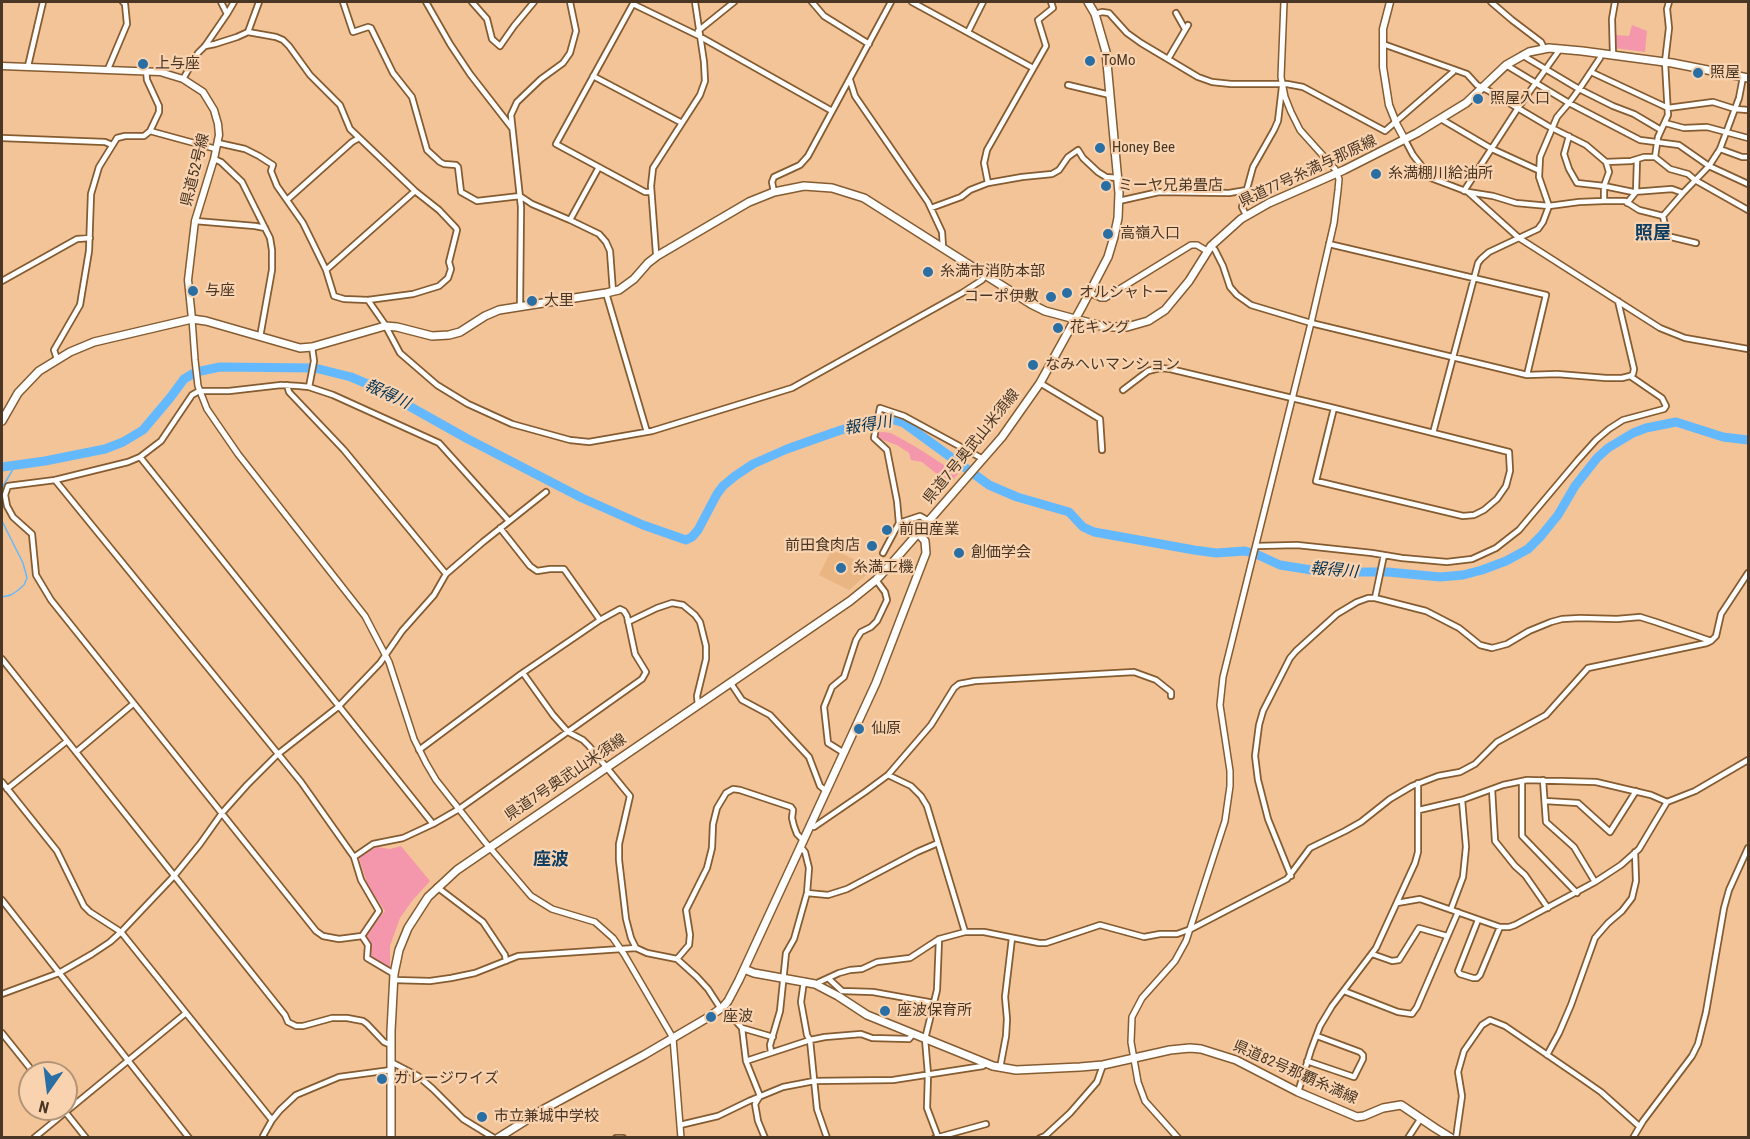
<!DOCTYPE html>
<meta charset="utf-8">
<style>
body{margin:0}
#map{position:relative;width:1750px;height:1139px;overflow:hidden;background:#f2c497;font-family:"Roboto Condensed",sans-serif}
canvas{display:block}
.frame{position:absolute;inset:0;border:3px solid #493624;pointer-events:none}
.north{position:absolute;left:18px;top:1061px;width:60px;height:60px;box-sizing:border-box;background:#f9d3af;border:2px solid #b39477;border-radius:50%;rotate:194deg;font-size:16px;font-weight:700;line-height:24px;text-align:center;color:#493624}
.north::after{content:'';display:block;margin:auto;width:21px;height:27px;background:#2a6fa4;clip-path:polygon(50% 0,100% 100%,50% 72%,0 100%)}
</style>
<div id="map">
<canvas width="1750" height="1139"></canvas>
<div class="frame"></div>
<div class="north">N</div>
</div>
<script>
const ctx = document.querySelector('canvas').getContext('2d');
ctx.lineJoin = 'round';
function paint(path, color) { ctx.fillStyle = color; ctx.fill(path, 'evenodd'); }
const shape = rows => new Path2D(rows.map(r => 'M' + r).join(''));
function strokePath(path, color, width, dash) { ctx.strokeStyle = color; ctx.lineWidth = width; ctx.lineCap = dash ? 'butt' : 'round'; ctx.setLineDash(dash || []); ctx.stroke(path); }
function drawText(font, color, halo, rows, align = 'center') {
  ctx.font = font + ' "Roboto Condensed","Noto Sans JP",sans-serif'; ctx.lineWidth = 4.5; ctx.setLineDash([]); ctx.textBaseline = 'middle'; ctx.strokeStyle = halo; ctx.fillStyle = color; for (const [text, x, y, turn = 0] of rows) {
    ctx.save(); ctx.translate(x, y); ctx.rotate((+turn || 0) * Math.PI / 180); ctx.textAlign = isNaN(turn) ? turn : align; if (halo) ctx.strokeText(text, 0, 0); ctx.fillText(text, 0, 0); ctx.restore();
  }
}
paint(shape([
 [839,552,873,569,849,590,819,575,830,553]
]), '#e9b583');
paint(shape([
 [1632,25,1647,31,1645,52,1615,48,1616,35,1629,36],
 [883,432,891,433,916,447,958,474,951,481,938,475,922,462,911,460,909,453,897,445,877,438,876,433],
 [401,846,430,881,412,901,400,918,390,946,390,967,368,956,368,941,363,936,385,911,368,886,359,858,364,853,377,847,390,849]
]), '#f597ac');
strokePath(shape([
 [2,488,16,464],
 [2,521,23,563,27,578,24,585,17,591,11,595,2,597]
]), '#64b9fe', 1.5);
strokePath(shape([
 [2,467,45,461,105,449,123,442,143,430,170,398,184,379,196,372,220,367,315,368,351,377,377,388,466,438,582,498,643,525,686,540,692,537,698,530,717,494,723,486,735,476,753,464,787,449,835,432,857,425,891,419,904,423,989,485,1017,497,1069,512,1083,527,1094,532,1194,550,1216,553,1245,551,1256,554,1280,565,1324,572,1388,572,1440,577,1463,575,1482,570,1506,561,1528,549,1541,536,1558,515,1575,486,1597,458,1608,448,1633,433,1646,428,1676,422,1723,437,1748,440]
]), '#64b9fe', 9);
const minor = shape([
 [343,2,353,32,368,27,371,28,393,73,412,97,427,150,440,162,444,164,456,165,458,167,461,192,477,201,520,196,532,204,570,220,599,234,606,242,610,251,613,292],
 [426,2,450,44,470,74,512,128],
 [472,2,487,19,492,39,500,46,514,26,534,2],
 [634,2,556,144,645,192,651,192],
 [812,2,824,16,869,44],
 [912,2,1033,68],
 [1491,2,1512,20,1541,42,1544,48],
 [633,4,699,36,832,111],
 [1176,13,1185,29],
 [227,14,234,2],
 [1095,14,1102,12,1109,13,1127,33,1141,43,1198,77,1212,82,1231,84,1287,84,1303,87,1385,131,1453,72,1453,69],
 [698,31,734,2],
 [248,32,259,2],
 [968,32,983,2],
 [1383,44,1467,74,1477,85,1489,91,1548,126,1586,145,1606,162,1631,161,1644,157,1655,157,1658,137,1668,115,1665,62,1669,28,1667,9,1669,2],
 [205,46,215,44,237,37,248,32,276,37,283,40,289,46,310,75,340,105,350,129,415,191,439,210,456,228,457,230,449,262,451,269,448,278,439,286,413,294,368,300,344,299,334,296,326,270,303,223,277,186,271,171,273,165,259,156,245,149,218,143],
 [1522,55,1579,89,1613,106,1634,114,1661,130],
 [1613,55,1612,19,1615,2],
 [1168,59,1188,25],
 [1506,65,1569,103,1640,140,1679,145,1709,166,1748,184],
 [28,66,43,2],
 [108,69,127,24,125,4,123,2],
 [1591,72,1668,108,1713,102,1735,109,1748,110],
 [593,76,682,123],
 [183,79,198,53,205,46,227,14,221,2],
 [850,80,855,96,928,202,942,232,943,247],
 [1068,85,1110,95],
 [1441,119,1492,149,1538,170],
 [1665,123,1684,128,1707,127,1748,138],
 [150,131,216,149],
 [1569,136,1564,154,1569,169,1577,183,1604,186,1609,172,1606,162],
 [2,138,105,142,112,145],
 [1405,140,1413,155,1431,178,1468,192,1519,238,1660,328,1685,338,1748,349],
 [1720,149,1742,157,1748,157],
 [1655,157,1670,169,1688,174,1695,180,1748,210],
 [214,159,221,162,242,182,270,238,272,250,272,270,260,337],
 [988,183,984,163,987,150,1046,46,1038,20,1053,8,1051,2],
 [1464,191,1518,108,1560,49],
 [774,192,772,182,774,177,800,165,808,156,891,2],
 [1468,192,1493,196,1516,203,1549,206,1579,202,1604,201,1604,186,1633,192,1672,189,1683,193,1709,166,1720,149,1739,98,1743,77],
 [287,200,352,142,359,138],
 [1119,201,1159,192,1229,193,1247,190],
 [1604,201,1625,201,1639,210,1663,216,1683,193],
 [1627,203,1636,192,1637,160],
 [931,208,961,197,970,190,988,183,1022,177,1052,174,1059,170,1068,157,1078,150,1083,158,1098,172,1106,177,1117,178],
 [1246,215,1242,207,1253,167,1274,130,1278,121,1282,87],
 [1663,216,1667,236,1696,243],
 [570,220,599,167],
 [195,221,255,226,265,228],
 [1329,244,1546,295,1527,375],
 [1211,246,1215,250,1223,266,1230,287,1237,295,1251,305,1311,323,1527,375,1557,374,1606,378,1622,378,1630,376,1662,398,1666,406,1664,409,1623,420,1609,429,1596,440,1578,460,1519,530,1496,548,1472,559,1447,562,1402,558,1372,553,1297,545,1256,546],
 [657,256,656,253,651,186,653,168,700,95,705,81,704,62,695,2],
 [326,270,415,191],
 [2,281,77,239,90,238],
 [606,293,647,432],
 [368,300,384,323,400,353,437,385,468,404,512,424,570,440,589,442,652,431,792,388,962,293,982,280,986,275],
 [1618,301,1634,369,1633,374,1630,376],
 [520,306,521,207,511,115,517,102,541,79,563,63,570,53,576,31,570,2],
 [57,359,54,350,80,305,89,251,91,194,99,167,117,138,125,136,144,136,150,131,159,112,159,106,147,80,146,70],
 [1040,383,1100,419,1102,450],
 [287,385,289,392,344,450,446,574],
 [309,387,314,361,312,347],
 [1123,390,1148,371,1160,368,1170,369,1334,408,1509,452,1510,471,1506,486,1497,499,1484,510,1474,515,1463,516,1316,481,1334,408],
 [1433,433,1478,263,1481,259,1489,252,1538,229,1543,222,1549,206,1539,177,1540,157,1557,117,1569,103,1580,88,1600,58,1601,53],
 [140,457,433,824],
 [55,480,301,782,354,857,373,844,403,838,433,824,459,809,642,679,646,672,635,654,627,616,624,611,620,609,600,620,521,674,419,750],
 [899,523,897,501,887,450,874,438,880,408,904,416,983,459],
 [500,528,530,566,537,571,550,569,564,569,600,620],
 [883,553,899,523,920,516,929,521],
 [1375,598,1384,555],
 [628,622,657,608,672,603,683,605,695,615,700,622,706,646,706,659,697,696,698,705],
 [2,659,285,1015,288,1022,296,1026,303,1026,332,1018,347,1018,363,1021,367,1024,384,1042,391,1045],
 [523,673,553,715,568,732,583,740,589,746,630,796,619,844,619,860,626,919,631,938,636,948],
 [730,682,742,700,770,715,809,757,820,786,826,791],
 [76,752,133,704],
 [844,753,828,743,824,707,832,687,844,677,856,640,861,632,871,627,877,621,887,600,885,592,876,580],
 [888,775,911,786,921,796,927,806,965,932],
 [1543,780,1546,822,1574,847,1595,882],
 [1522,781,1522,836,1577,893],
 [2,782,57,851,84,906,90,912,121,932,272,1120],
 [7,789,67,741],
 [1492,789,1495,841,1515,866,1525,875,1548,908],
 [1545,801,1578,803,1610,832,1636,791],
 [1419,810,1462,800,1503,785,1527,780,1596,782,1651,795,1667,802],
 [810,825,814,827,865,792,888,775,931,725,954,688,959,684,975,681,1134,672,1156,680,1171,692,1171,696],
 [354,857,361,880,379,911,362,936],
 [1291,876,1268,819,1258,780,1255,756,1259,725,1263,711,1290,658,1296,651,1337,614,1357,602,1368,598,1375,598,1426,611,1459,628,1480,645,1492,648,1507,644,1529,631,1551,622,1562,619,1580,618,1617,619,1640,617,1656,622,1711,641],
 [437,887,483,922,505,955,506,961],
 [807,893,828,895,847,889,917,852,938,843],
 [2,900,189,1138],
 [1397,903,1420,899,1500,927,1509,927,1515,925,1595,882,1621,865,1639,849,1667,802,1695,791,1748,760],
 [1451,909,1463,877,1466,847,1462,800],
 [1478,920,1458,971,1460,974,1473,978,1477,978,1480,975,1500,927],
 [1372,954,1392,961,1399,960,1419,928,1447,936],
 [677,959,689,945,690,935,686,910,707,868,712,848,713,824,717,808,726,793,733,789,740,790,791,807,793,810,792,818,794,826,797,834,803,840],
 [394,974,367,958,368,945,362,936,339,939,323,936,316,931,51,600,36,575,32,534,13,517,7,506,5,495,8,486,55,480,128,462,140,457,161,441,192,395,199,391,229,391,281,385,299,386,309,387,333,395,439,443,509,521],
 [829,979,842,991,873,992,934,1003],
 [394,980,430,981,451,978,475,973,518,956,636,948,647,953,677,959,697,977,708,989,721,1009],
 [804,981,801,1002,807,1035,810,1040,817,1109,827,1138],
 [815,984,839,973,850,970,862,969,877,962,910,958,939,939,965,932,984,932,1039,943,1046,943,1100,925,1144,937,1160,934,1177,934,1191,929,1287,879,1310,848,1345,831,1361,822,1390,799,1412,786,1438,776,1460,772,1475,764,1497,742,1546,715,1588,668,1707,643,1711,641,1716,636,1721,614,1748,573],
 [1344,991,1398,1012,1412,1014,1417,1007,1458,912],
 [2,994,59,973,92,954,110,942,121,932,174,876,200,844,222,813,247,785,278,754,338,707,380,663,402,631,434,595,446,574,483,542,546,492],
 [723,1007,742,1028,773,1037],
 [742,1028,746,1061,760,1096],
 [2,1033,34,1073],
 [771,1052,770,1045,780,1011,786,953,794,939,807,893,809,868,805,852,800,846],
 [1547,1055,1559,1033,1571,1005,1595,938,1608,923,1622,911,1632,898,1636,881,1635,852],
 [746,1061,810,1040,825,1037,861,1034,872,1038,909,1039,913,1034],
 [1307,1061,1354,1077,1363,1059,1363,1055,1360,1052,1317,1036],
 [391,1062,418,1076,433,1089,463,1119,494,1138],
 [1000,1068,1006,1036,1007,1019,1005,997,1012,938],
 [1298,1092,1311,1050,1320,1026,1332,1006,1376,948,1415,863,1418,852,1418,783],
 [760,1096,755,1104,758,1121,765,1138],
 [63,1109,86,1138],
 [680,1125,718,1116,749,1101,783,1087,814,1081,893,1080,983,1066,986,1063],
 [938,1137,927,1108,928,1074,925,1039,937,990,939,939],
 [34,1138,186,1013],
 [265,1138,263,1136,272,1120,280,1110,296,1095,339,1077,391,1070],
 [616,1138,623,1138],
 [935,1138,986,1124],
 [1040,1138,1045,1136,1070,1113,1097,1082,1103,1065],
 [1408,1138,1421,1118],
 [1456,1138,1462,1096,1458,1072,1464,1051,1482,1025,1490,1020,1505,1026,1581,1078,1601,1092,1639,1126],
 [1633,1138,1643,1121,1692,1056,1698,1044,1706,1012,1724,908,1729,890,1748,848]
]);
const tertiary = shape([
 [1090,293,1101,298,1105,298,1191,245,1197,245,1207,251],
 [192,319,195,360,198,386,207,409,238,454,365,616,389,662,414,739,426,763,436,780,485,842,531,896,552,909,595,922,613,938,624,954,673,1038,681,1138],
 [1178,1138,1145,1101,1138,1082,1131,1042,1132,1017,1142,998,1175,961,1186,941,1225,821,1230,786,1230,771,1220,705,1223,677,1311,323,1334,223,1338,190,1339,179,1335,169,1300,130,1291,112,1285,97,1281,77,1284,2]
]);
const secondary = shape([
 [1390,2,1383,29,1383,67,1389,105,1397,125,1405,140],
 [2,66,160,72,183,79,203,92,214,110,218,124,219,135,214,159,195,221,188,280,192,319]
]);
const primary = shape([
 [2,421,18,393,39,371,70,352,94,342,192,319,206,321,300,348,312,347,385,326,397,327,432,336,449,335,460,332,485,316,499,310,606,293,619,290,634,279,648,263,657,256,749,202,774,192,804,186,832,188,864,198,1031,304,1045,311,1101,326,1113,327,1127,327,1148,321,1165,310,1189,281,1211,246,1241,219,1269,203,1344,170,1417,133,1466,103,1506,65,1529,52,1549,48,1582,51,1672,63,1748,78],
 [744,969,754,973,815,984,838,996,867,1015,993,1066,1016,1070,1080,1067,1103,1065,1170,1050,1190,1048,1201,1049,1236,1060,1298,1092,1357,1117,1364,1116,1383,1108,1401,1105,1435,1128,1451,1138],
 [391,1138,391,1031,394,974,399,950,408,928,428,897,457,870,850,601,876,580,892,563,1002,437,1040,383,1083,305,1108,257,1114,237,1118,218,1119,193,1106,52,1095,14,1088,2],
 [498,1138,544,1109,644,1055,707,1018,723,1007,728,1001,739,980,876,683,926,553,925,541,918,533]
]);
strokePath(minor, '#855c31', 8);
strokePath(tertiary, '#855c31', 8);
strokePath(secondary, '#855c31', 9);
strokePath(primary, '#855c31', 10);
strokePath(minor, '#fff', 4.5);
strokePath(tertiary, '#fff', 5);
strokePath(secondary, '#fff', 6);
strokePath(primary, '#fff', 7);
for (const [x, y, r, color] of [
 [1090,61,6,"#2a6fa4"],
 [143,64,6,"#2a6fa4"],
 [1698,73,6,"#2a6fa4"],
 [1478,99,6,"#2a6fa4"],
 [1100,148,6,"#2a6fa4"],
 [1376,174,6,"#2a6fa4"],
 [1106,186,6,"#2a6fa4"],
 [1108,234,6,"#2a6fa4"],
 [928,272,6,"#2a6fa4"],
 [193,291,6,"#2a6fa4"],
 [1067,293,6,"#2a6fa4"],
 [1051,297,6,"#2a6fa4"],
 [532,301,6,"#2a6fa4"],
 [1058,328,6,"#2a6fa4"],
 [1033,365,6,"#2a6fa4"],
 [887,530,6,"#2a6fa4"],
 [872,546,6,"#2a6fa4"],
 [959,553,6,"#2a6fa4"],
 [841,568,6,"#2a6fa4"],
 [859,729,6,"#2a6fa4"],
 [885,1011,6,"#2a6fa4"],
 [711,1017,6,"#2a6fa4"],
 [382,1079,6,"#2a6fa4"],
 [482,1117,6,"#2a6fa4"]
]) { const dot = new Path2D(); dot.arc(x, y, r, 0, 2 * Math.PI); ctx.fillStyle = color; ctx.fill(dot); strokePath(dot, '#f9d3af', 2); }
drawText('15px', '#493624', '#f9d3af', [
 ["ToMo",1102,61],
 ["上与座",155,64],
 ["照屋",1710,73],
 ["照屋入口",1490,99],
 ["Honey Bee",1112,148],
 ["糸満棚川給油所",1388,174],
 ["ミーヤ兄弟畳店",1118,186],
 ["高嶺入口",1120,234],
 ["糸満市消防本部",940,272],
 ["与座",205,291],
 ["オルシャトー",1079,293],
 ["コーポ伊敷",1039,297,"right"],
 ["大里",544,301],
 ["花キング",1070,328],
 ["なみへいマンション",1045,365],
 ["前田産業",899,530],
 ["前田食肉店",860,546,"right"],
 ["創価学会",971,553],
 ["糸満工機",853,568],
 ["仙原",871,729],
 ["座波保育所",897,1011],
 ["座波",723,1017],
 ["ガレージワイズ",394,1079],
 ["市立兼城中学校",494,1117]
], 'left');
drawText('15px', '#493624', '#f9d3af', [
 ["県道52号線",196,170,-76],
 ["県道77号糸満与那原線",1308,172,-25],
 ["県道7号奥武山米須線",972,447,-51],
 ["県道7号奥武山米須線",566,778,-34],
 ["県道82号那覇糸満線",1295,1073,24]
]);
drawText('italic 16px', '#023355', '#f9d3af', [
 ["報得川",387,395,25],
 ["報得川",868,426,-9],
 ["報得川",1334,571,5]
]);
drawText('bold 18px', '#0e3f63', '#f9d3af', [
 ["照屋",1653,234],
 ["座波",551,860]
]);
</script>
